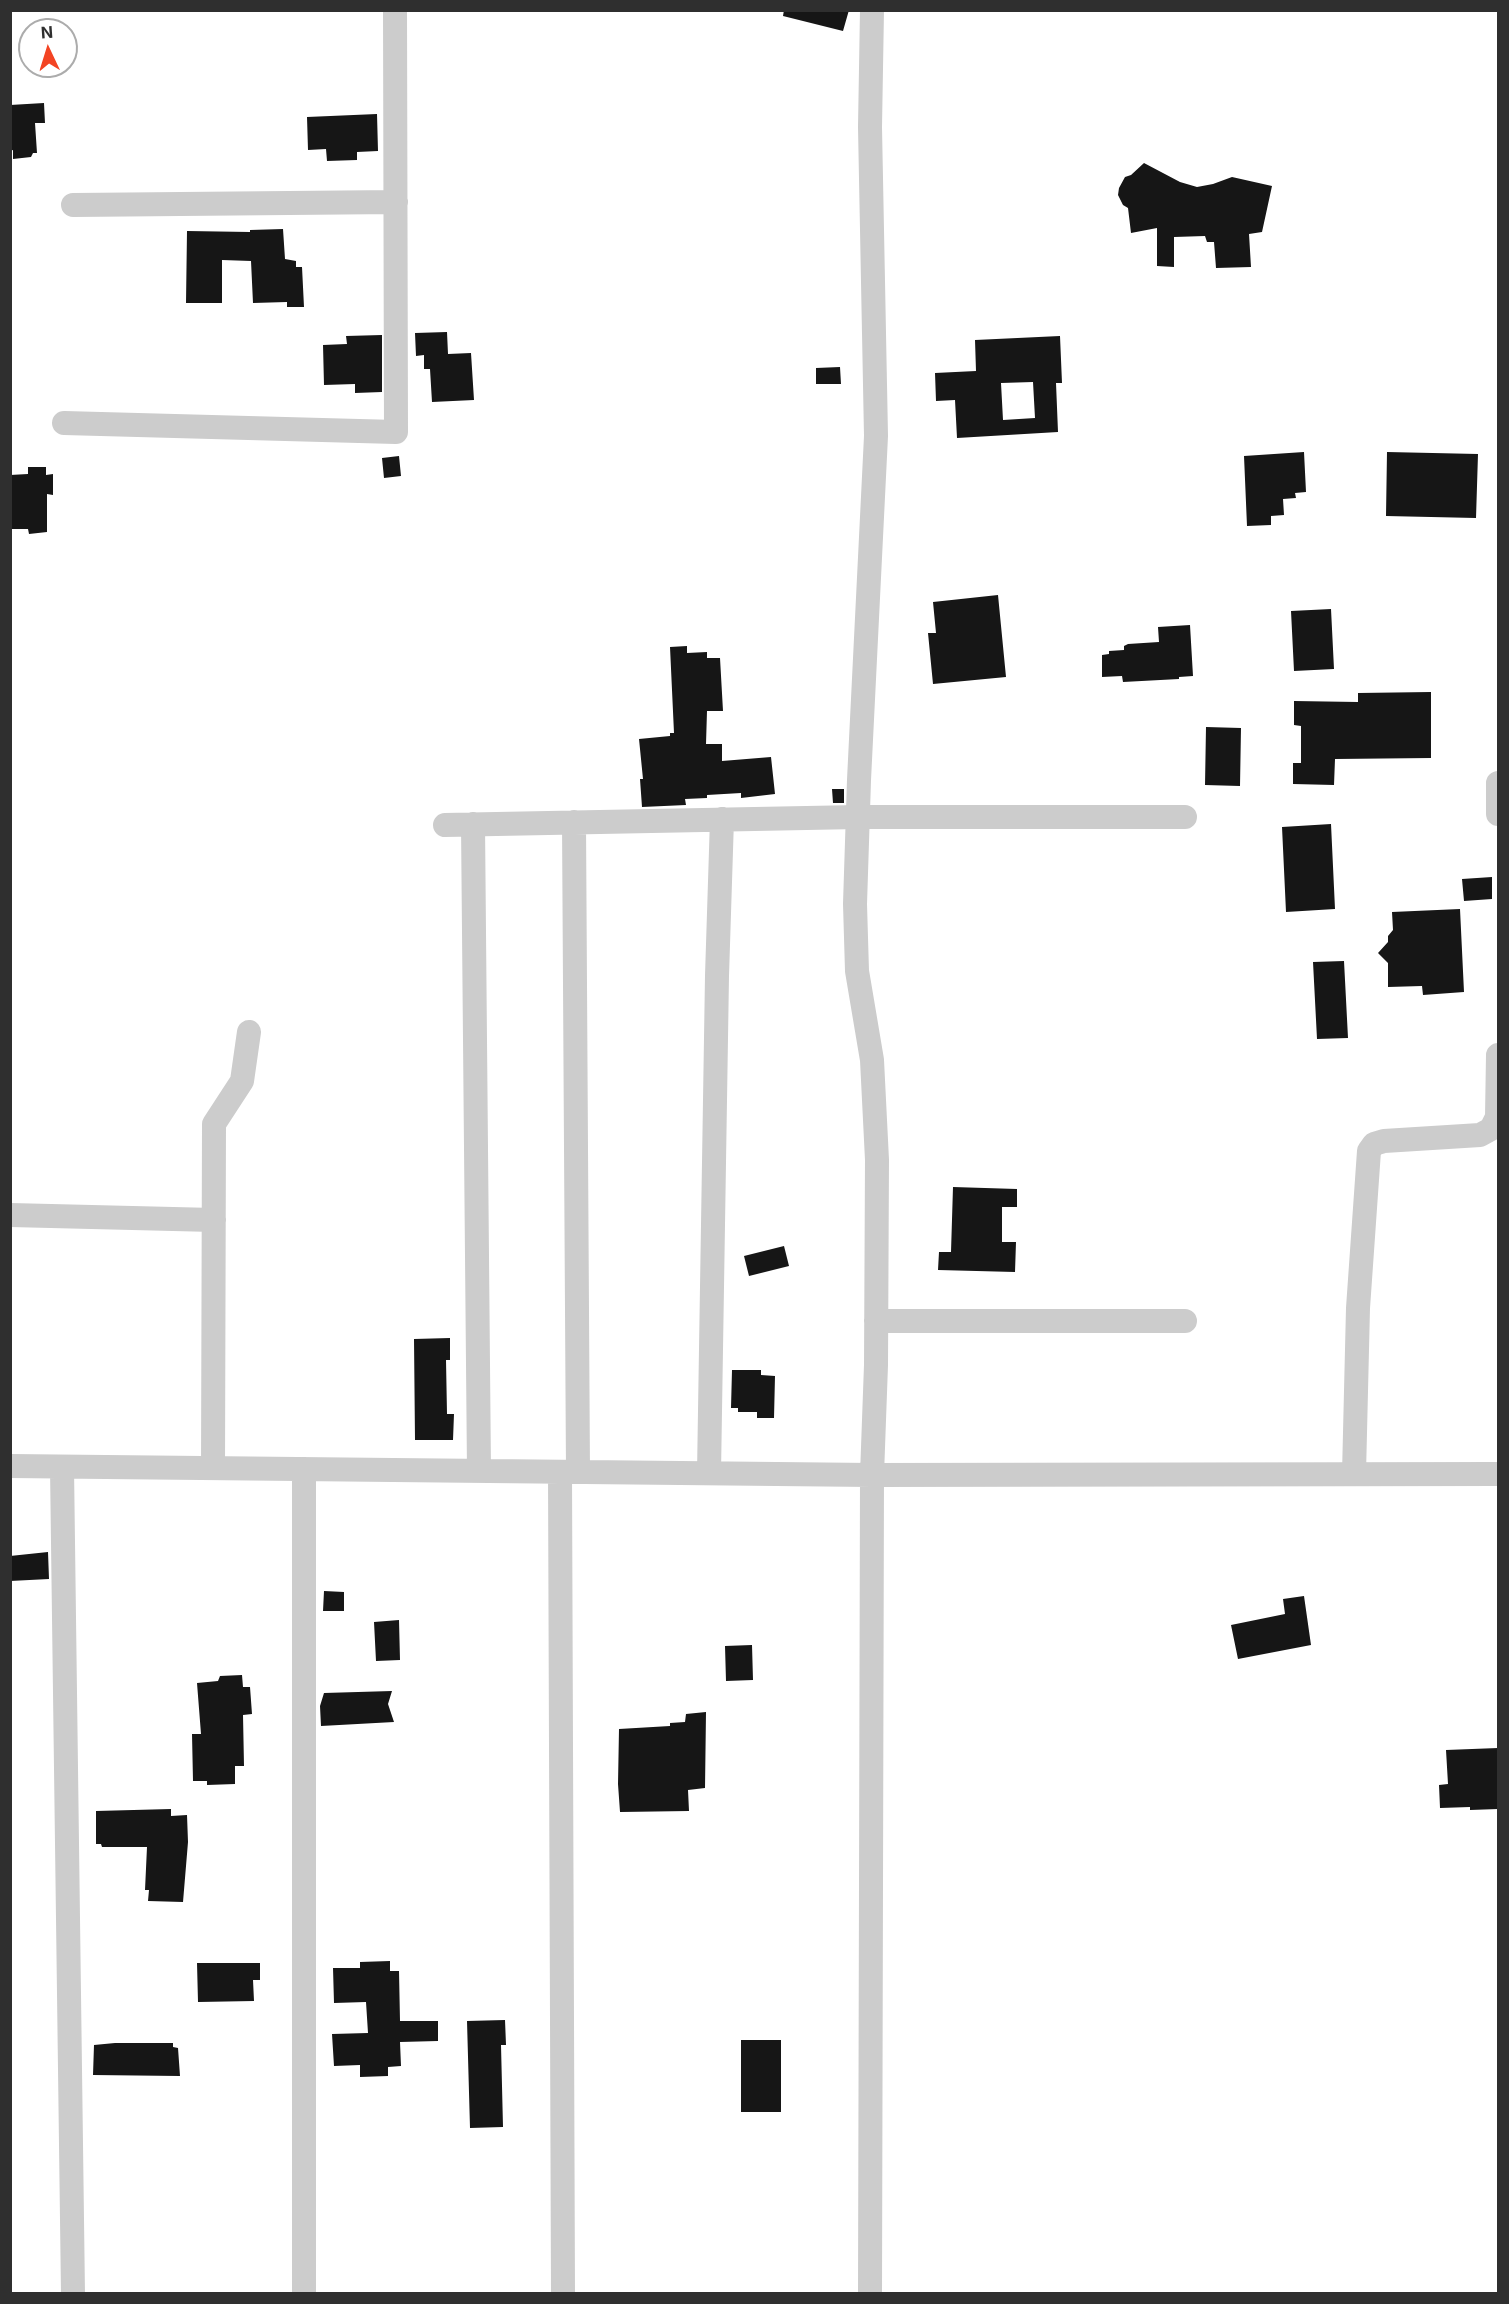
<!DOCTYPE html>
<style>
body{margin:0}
#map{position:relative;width:1509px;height:2304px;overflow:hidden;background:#fff;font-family:Inter,sans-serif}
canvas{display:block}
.frame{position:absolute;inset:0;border:12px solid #2f2f2f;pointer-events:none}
.north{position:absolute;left:18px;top:18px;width:60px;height:60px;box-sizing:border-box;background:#fff;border:2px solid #acacac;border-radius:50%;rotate:356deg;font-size:16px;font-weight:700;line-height:24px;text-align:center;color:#2f2f2f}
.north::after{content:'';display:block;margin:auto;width:21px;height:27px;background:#f34423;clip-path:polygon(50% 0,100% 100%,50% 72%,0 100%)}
</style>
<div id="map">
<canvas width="1509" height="2304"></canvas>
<div class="frame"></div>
<div class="north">N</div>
</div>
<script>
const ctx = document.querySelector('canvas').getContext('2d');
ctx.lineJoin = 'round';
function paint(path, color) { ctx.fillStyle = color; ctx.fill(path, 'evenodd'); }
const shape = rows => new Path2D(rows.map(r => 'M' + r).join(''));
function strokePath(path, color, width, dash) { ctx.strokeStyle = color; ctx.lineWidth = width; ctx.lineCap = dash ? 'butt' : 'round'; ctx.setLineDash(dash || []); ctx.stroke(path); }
paint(shape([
 [784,10,849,10,843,31,783,16],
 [44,103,45,123,35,123,37,153,33,153,31,157,13,159,13,150,10,151,10,105],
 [377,114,378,151,357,152,357,160,327,161,326,149,308,150,307,117],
 [1144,163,1180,182,1197,187,1213,184,1232,177,1272,186,1262,232,1249,234,1251,267,1216,268,1214,242,1207,242,1205,236,1174,237,1174,267,1157,266,1157,228,1131,233,1128,208,1123,205,1118,195,1119,188,1125,177,1131,175],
 [283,229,285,259,296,261,296,267,302,267,304,307,287,307,287,302,253,303,251,261,222,260,222,303,186,303,187,231,250,232,250,230],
 [447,332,448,354,471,353,474,400,432,402,430,369,424,369,424,355,416,356,415,333],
 [382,335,382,392,355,393,355,384,324,385,323,345,347,344,346,336],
 [1060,336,1062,383,1056,383,1058,432,957,438,955,400,936,401,935,373,976,371,975,340],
 [1033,382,1035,418,1003,420,1001,383],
 [840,367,841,384,816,384,816,368],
 [1304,452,1306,492,1295,493,1296,498,1283,499,1284,515,1271,516,1271,525,1247,526,1244,456],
 [1387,452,1478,454,1476,518,1386,516],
 [399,456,401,476,384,478,382,458],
 [28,467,46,467,46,475,53,474,53,495,47,494,47,532,29,534,28,529,11,529,10,475,28,474],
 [998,595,1006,677,933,684,928,633,936,633,933,602],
 [1331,609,1334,669,1294,671,1291,611],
 [1190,625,1193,676,1179,677,1179,679,1123,682,1122,676,1102,677,1102,655,1109,654,1109,651,1124,650,1124,646,1128,644,1159,642,1158,627],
 [687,646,687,653,707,652,707,658,720,658,723,711,707,711,706,744,722,744,722,761,771,757,775,794,741,798,741,793,707,795,707,798,685,799,686,805,642,807,640,779,643,779,639,739,670,736,670,733,674,733,670,647],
 [1431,692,1431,758,1335,759,1334,785,1293,784,1293,763,1301,763,1301,726,1294,725,1294,701,1358,702,1358,693],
 [1206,727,1241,728,1240,786,1205,785],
 [832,789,844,789,844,803,833,803],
 [1331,824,1335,909,1286,912,1282,827],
 [1492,877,1492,899,1464,901,1462,879],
 [1460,909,1464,992,1423,995,1422,986,1388,987,1388,963,1378,953,1388,942,1388,936,1393,930,1392,912],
 [1344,961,1348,1038,1317,1039,1313,962],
 [953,1187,1017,1189,1017,1207,1002,1207,1002,1242,1016,1242,1015,1272,938,1270,939,1252,951,1252],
 [784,1246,789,1266,749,1276,744,1256],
 [450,1338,450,1360,446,1360,447,1414,454,1414,453,1440,415,1440,414,1339],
 [732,1370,761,1370,761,1375,775,1376,774,1418,757,1418,757,1412,738,1412,738,1408,731,1408],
 [48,1552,49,1579,10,1581,10,1556],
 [324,1591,344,1592,344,1611,323,1611],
 [1304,1596,1311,1645,1238,1659,1231,1625,1285,1614,1283,1599],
 [399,1620,400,1660,376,1661,374,1622],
 [752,1645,753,1680,726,1681,725,1646],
 [242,1675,243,1687,250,1687,252,1714,243,1715,244,1766,235,1766,235,1784,207,1785,207,1781,193,1781,192,1734,201,1734,197,1683,218,1681,220,1676],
 [392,1691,388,1704,394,1722,321,1726,320,1706,324,1693],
 [706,1712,705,1788,688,1790,689,1811,620,1812,618,1784,619,1729,670,1726,670,1723,685,1722,686,1714],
 [1498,1748,1498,1809,1470,1810,1470,1807,1440,1808,1439,1785,1448,1784,1446,1750],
 [171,1809,171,1816,187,1815,188,1842,183,1902,148,1901,149,1890,145,1890,147,1847,102,1847,101,1844,96,1844,96,1811],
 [390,1961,390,1971,399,1971,400,2021,438,2021,438,2041,400,2042,401,2066,388,2067,388,2076,360,2077,360,2065,334,2066,332,2034,368,2033,366,2002,334,2003,333,1968,360,1968,360,1962],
 [197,1963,260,1963,260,1980,253,1980,254,2001,198,2002],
 [505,2020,506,2045,501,2045,503,2127,470,2128,467,2021],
 [741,2040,781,2040,781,2112,741,2112],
 [115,2043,173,2043,173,2047,178,2048,180,2076,93,2075,94,2045]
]), '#161616');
strokePath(shape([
 [73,205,396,202],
 [64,423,396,432,395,10],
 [1498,783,1498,814],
 [574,822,578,1472],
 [473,824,479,1471],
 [445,825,858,817,1185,817],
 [10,1215,214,1220],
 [876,1321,1185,1321],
 [10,1466,872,1475,1498,1474],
 [62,1467,73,2294],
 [213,1468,214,1124,242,1081,249,1032],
 [304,1469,304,2294],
 [560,1472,563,2294],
 [709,1473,717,976,722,819],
 [1354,1474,1358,1308,1369,1151,1374,1144,1384,1141,1480,1135,1491,1129,1497,1117,1498,1055],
 [870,2294,872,1475,876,1365,877,1160,872,1060,857,971,855,904,859,780,876,436,870,127,872,10]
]), '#ccc', 24);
</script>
